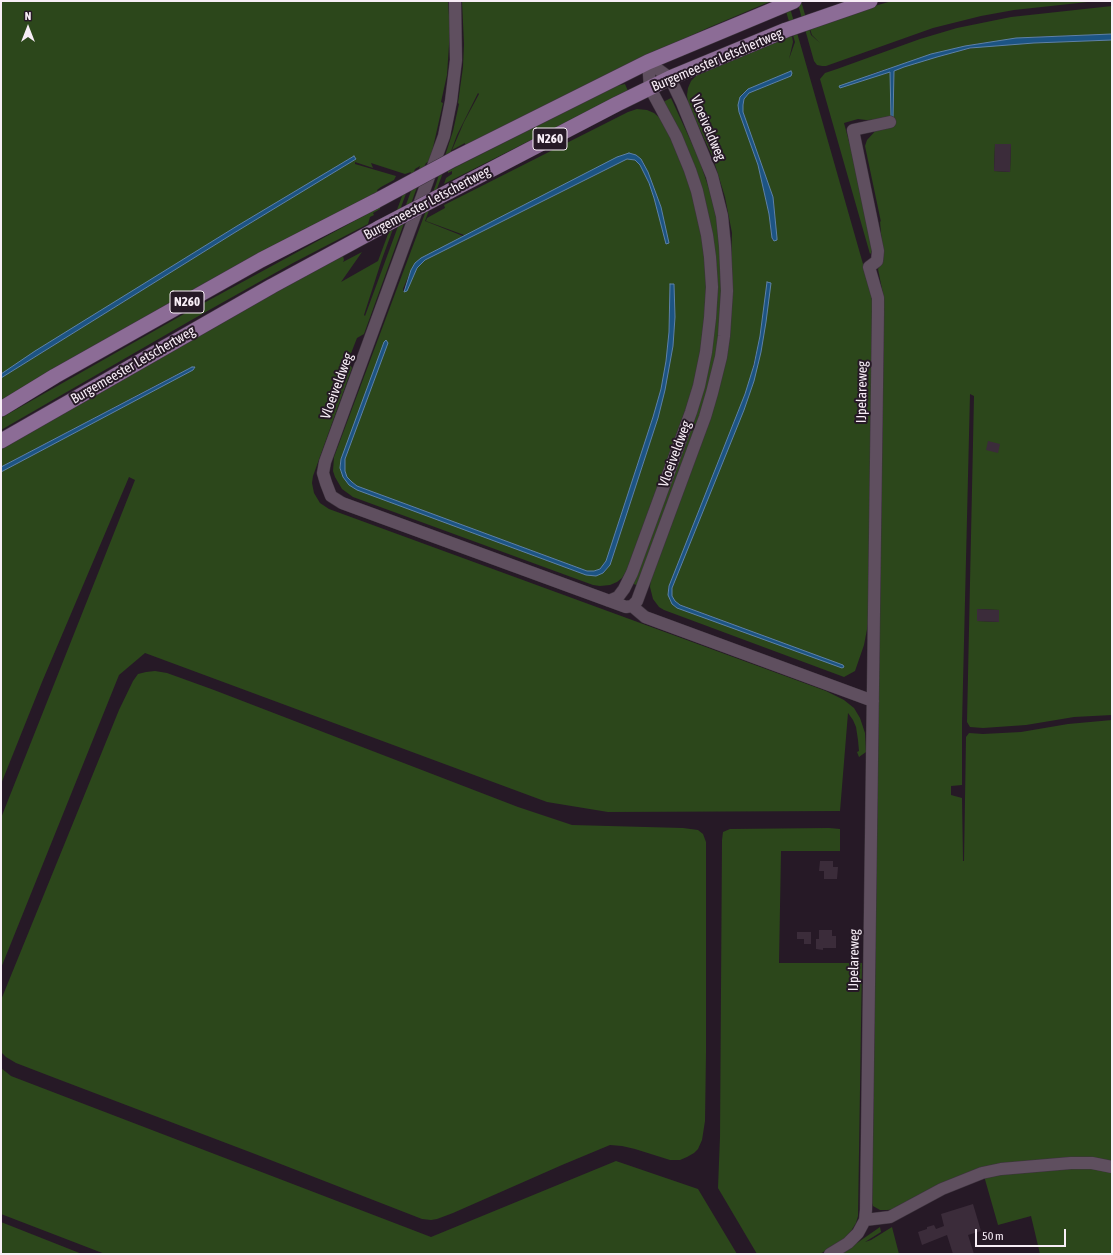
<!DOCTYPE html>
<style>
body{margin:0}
#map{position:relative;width:1113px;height:1255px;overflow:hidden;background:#261926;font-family:"Asap Condensed",sans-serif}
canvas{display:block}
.frame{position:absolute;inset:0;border:2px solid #f7edf6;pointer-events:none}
.north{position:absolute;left:8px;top:8px;width:40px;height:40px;-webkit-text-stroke:3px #261926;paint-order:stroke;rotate:0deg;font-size:11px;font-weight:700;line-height:16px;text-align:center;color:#f7edf6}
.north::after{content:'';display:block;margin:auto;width:14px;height:18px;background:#f7edf6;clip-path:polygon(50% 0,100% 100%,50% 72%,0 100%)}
.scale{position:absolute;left:975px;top:1229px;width:91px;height:18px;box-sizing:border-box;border:2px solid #f7edf6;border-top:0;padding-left:5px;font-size:12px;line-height:14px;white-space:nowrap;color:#f7edf6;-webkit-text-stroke:3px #261926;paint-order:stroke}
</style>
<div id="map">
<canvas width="1113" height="1255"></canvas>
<div class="frame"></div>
<div class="north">N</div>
<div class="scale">50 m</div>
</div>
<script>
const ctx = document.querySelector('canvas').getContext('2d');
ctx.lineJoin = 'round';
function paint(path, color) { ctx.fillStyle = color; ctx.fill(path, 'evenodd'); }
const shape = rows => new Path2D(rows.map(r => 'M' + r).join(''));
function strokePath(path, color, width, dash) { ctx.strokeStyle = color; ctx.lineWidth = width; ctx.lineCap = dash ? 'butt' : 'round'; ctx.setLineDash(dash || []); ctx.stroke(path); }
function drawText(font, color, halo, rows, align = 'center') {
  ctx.font = font + ' "Asap Condensed",sans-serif'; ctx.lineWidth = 4; ctx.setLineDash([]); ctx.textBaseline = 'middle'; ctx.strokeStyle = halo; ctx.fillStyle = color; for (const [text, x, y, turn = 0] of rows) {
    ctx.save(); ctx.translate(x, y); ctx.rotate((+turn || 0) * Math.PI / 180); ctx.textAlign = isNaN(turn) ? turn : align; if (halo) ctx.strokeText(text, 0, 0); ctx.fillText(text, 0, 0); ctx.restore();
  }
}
paint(shape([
 [1,1,448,1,450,30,447,75,441,102,443,103,430,161,426,163,425,165,364,334,357,338,348,361,352,368,313,476,312,483,314,493,320,503,329,509,826,691,844,700,854,708,860,718,865,733,866,752,859,757,857,752,859,751,858,740,856,727,853,720,848,713,840,811,608,812,547,802,145,653,119,675,1,968,1,818,135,480,129,477,42,682,1,784,1,472,193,370,195,367,192,367,168,379,1,467,1,445,311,270,343,256,344,260,343,262,362,252,341,282,378,261,411,172,405,174,371,163,373,168,355,162,355,164,396,176,394,180,381,187,377,190,378,192,1,403,1,378,234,233,356,159,354,156,237,226,1,374],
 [420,166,407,202,365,316,364,315,382,259,415,169],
 [462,1,768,1,769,2,710,27,648,55,465,146,465,143,452,150,464,122,479,94,478,93,457,135,425,221,463,236,464,235,426,221,427,218,445,208,444,205,628,112,637,109,647,110,654,113,662,120,679,155,696,206,705,253,707,296,701,354,691,394,627,570,622,578,617,582,610,585,600,586,593,585,353,497,342,489,335,477,333,471,334,457,436,184,453,131,459,104,458,103,463,67,464,44],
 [629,153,636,155,643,162,648,173,661,207,669,243,666,243,654,198,649,183,640,165,635,160,627,159,425,260,417,268,407,291,404,292,403,289,411,270,415,263,421,258],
 [670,284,674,284,675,317,673,346,665,390,658,418,610,565,603,573,586,575,352,487,343,477,340,468,341,459,388,343,345,459,345,471,347,477,352,482,357,486,587,571,594,571,600,569,606,561,653,417,661,389,666,361,669,332],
 [783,1,788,1,871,292,873,308,868,624,864,645,855,671,844,677,664,610,659,607,653,599,650,587,651,578,711,416,731,263,732,233,725,197,713,158,688,103,687,95,688,88,691,81,699,73,786,37,786,38,792,36,793,42,789,59,795,42],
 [791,71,791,76,749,93,744,99,743,105,743,112,773,197,777,239,772,240,769,214,758,165,739,112,742,94,748,89],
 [767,282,766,322,761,352,749,396,672,588,672,596,675,601,680,605,843,665,670,601,668,588,669,586,740,408,750,380,760,336],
 [797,1,801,1,811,35,820,43,812,35,810,29,836,17,892,1,1097,1,1014,10,981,16,933,28,826,66,822,66,817,65,814,61],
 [1112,6,1112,34,1033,37,982,43,965,46,931,54,903,64,874,73,840,88,890,72,891,118,894,71,904,67,944,54,983,46,1034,43,1112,40,1112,715,1074,717,1026,725,983,728,970,727,967,722,974,396,970,394,962,724,962,785,951,786,951,795,962,798,963,861,964,861,966,737,969,733,983,734,1021,732,1068,724,1112,720,1112,1162,997,1166,898,1209,887,1210,880,1210,873,1206,872,1203,873,1131,884,299,878,269,883,258,880,221,881,222,865,146,867,140,880,126,895,125,895,119,866,120,858,119,844,123,854,160,864,205,872,251,871,253,870,254,820,79,825,73,837,69,920,39,957,28,1011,17],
 [995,144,1011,144,1010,172,994,171],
 [978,609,999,610,999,622,977,621],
 [625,84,628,91,444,184,446,178,452,174,452,171,448,173,448,171,616,86],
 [671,98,699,159,709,189,717,221,724,295,713,379,639,586,631,583,698,400,712,245,663,102],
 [380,207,380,209,373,213,374,215,370,217,368,224,293,263,195,318,1,430,1,418,191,310],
 [155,671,167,673,214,690,518,807,572,825,683,828,698,830,703,834,706,842,706,1053,705,1121,702,1140,698,1149,694,1153,687,1157,680,1160,670,1160,635,1149,622,1146,610,1145,562,1165,453,1213,437,1219,431,1220,422,1219,255,1154,55,1078,16,1063,6,1057,1,1052,1,1000,119,710,133,681,138,674,146,672],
 [829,828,840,829,840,851,781,851,779,963,862,963,858,1216,856,1223,851,1231,843,1240,820,1254,757,1254,718,1188,720,1137,722,840,723,832,730,829],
 [1,1068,11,1076,431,1237,616,1161,698,1189,737,1254,105,1254,1,1214],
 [1068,1167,1112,1170,1112,1254,1040,1254,1031,1216,998,1225,984,1176],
 [1,1222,82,1254,1,1254],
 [880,1227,881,1232,865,1242,871,1240,892,1227,899,1254,840,1254,856,1242,857,1243]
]), '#2c471b');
const water = shape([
 [1112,34,1112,40,1034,43,970,48,937,57,904,67,894,71,893,118,891,118,890,72,840,88,839,86,931,54,965,46,1016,38,1112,34],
 [791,71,792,73,791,76,749,93,744,99,743,105,743,112,773,197,777,238,777,240,774,241,772,238,769,214,758,165,739,112,738,105,740,97,748,89,791,71],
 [629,153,636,155,641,159,648,172,661,207,669,243,666,244,654,198,649,183,640,165,635,160,627,159,425,260,417,268,407,291,404,292,411,270,415,263,421,258,617,157,629,153],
 [354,156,356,159,234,233,1,378,1,374,35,351,237,226,354,156],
 [767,282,771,283,766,322,761,352,754,381,744,410,672,588,672,596,675,601,680,605,843,665,844,667,842,668,677,608,672,604,668,595,669,586,745,394,754,365,760,336,767,282],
 [670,284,674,284,675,317,673,346,665,390,658,418,610,565,603,573,596,576,586,575,357,490,349,485,343,477,340,468,341,459,384,342,386,340,388,343,345,459,345,471,347,477,352,482,357,486,587,571,594,571,600,569,606,561,653,417,661,389,666,361,669,332,670,284],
 [192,367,195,367,193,370,1,472,1,467,192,367]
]);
paint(water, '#1c5484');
strokePath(water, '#5e82a6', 1);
paint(shape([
 [995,144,1011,144,1010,172,994,171],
 [988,441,1000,444,998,453,986,450],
 [977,609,999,610,999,622,977,621],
 [820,861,833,861,833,867,838,867,837,879,824,879,824,871,819,871],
 [819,930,832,930,832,936,836,936,836,948,823,948,823,950,816,949,816,939,819,939],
 [797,932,811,932,811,944,804,944,804,939,797,939],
 [973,1204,981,1231,968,1235,974,1254,953,1254,947,1235,922,1245,918,1232,927,1229,927,1227,934,1225,936,1229,944,1226,941,1214]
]), '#3b2c3a');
const minor = shape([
 [455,1,456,60,451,101,444,136,325,462,323,473,326,483,331,496,342,503,626,607,632,606,637,601,705,417,712,393,721,357,724,336,727,291,725,246,722,216,712,176,682,103,670,78,648,62],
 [609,601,618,597,624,589,632,573,691,412,699,386,706,352,710,318,712,287,710,257,707,235,697,191,690,170,676,136,650,88,648,62],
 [632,606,645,617,873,701],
 [865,1220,890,1217,942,1189,982,1173,1001,1169,1071,1163,1092,1163,1112,1167],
 [830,1254,848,1243,858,1233,865,1220,866,1210,878,311,878,298,869,267,877,261,878,251,853,130,890,122]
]);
const major = shape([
 [454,159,648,62,794,1],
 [450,191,617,104,670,78,786,30,870,1],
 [1,409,55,376,261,260,376,201],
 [1,441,272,286,379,228]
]);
strokePath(minor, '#3d333d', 13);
strokePath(major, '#3d333d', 16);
strokePath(minor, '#5f4f5f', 12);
strokePath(major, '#8c6c96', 15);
const majorBridge = shape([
 [376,201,454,159],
 [379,228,450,191]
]);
strokePath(majorBridge, '#3d333d', 16, []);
strokePath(majorBridge, '#8c6c96', 15);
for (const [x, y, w] of [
 [550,139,34],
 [187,302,34]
]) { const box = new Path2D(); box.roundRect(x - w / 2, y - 11, w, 22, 3); ctx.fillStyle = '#261926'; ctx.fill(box); strokePath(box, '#f7edf6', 1); }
drawText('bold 13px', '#f7edf6', null, [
 ["N260",550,139],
 ["N260",187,302]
]);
drawText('14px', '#f7edf6', '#261926', [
 ["Burgemeester Letschertweg",717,60,-23],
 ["Vloeiveldweg",708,128,67],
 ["Burgemeester Letschertweg",427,203,-28],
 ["Burgemeester Letschertweg",133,365,-30],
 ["Vloeiveldweg",337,386,-70],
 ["IJpelareweg",862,392,-89],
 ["Vloeiveldweg",675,454,-70],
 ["IJpelareweg",854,960,-89]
]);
</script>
